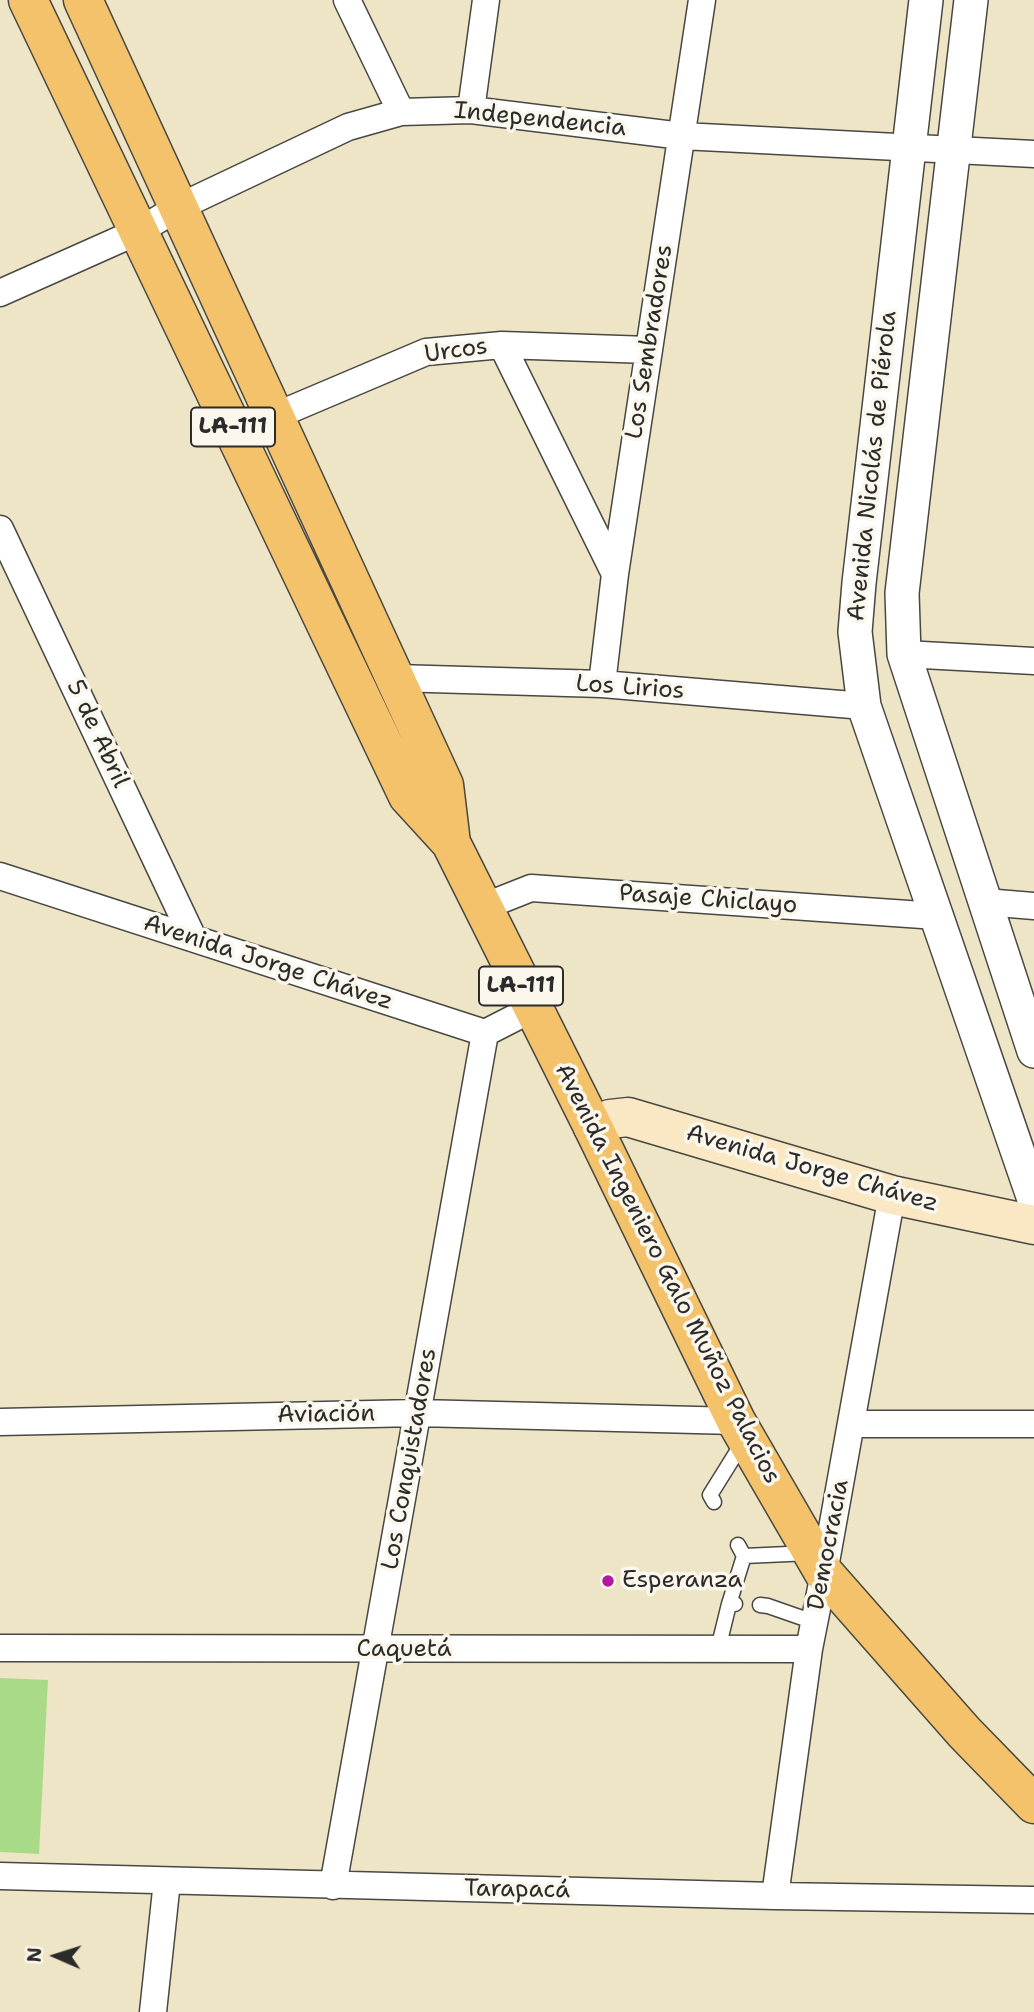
<!DOCTYPE html>
<meta charset="utf-8">
<style>
body{margin:0}
#map{position:relative;width:1034px;height:2012px;overflow:hidden;background:#eee5c6;font-family:"Shantell Sans",sans-serif}
canvas{display:block}
.north{position:absolute;left:21px;top:1921px;width:70px;height:70px;-webkit-text-stroke:5px #fbf7ec;paint-order:stroke;rotate:273deg;font-size:19px;font-weight:700;line-height:28px;text-align:center;color:#2b2b2b}
.north::after{content:'';display:block;margin:auto;width:24px;height:32px;background:#2b2b2b;clip-path:polygon(50% 0,100% 100%,50% 72%,0 100%)}
</style>
<div id="map">
<canvas width="1034" height="2012"></canvas>
<div class="north">N</div>
</div>
<script>
const ctx = document.querySelector('canvas').getContext('2d');
ctx.lineJoin = 'round';
function paint(path, color) { ctx.fillStyle = color; ctx.fill(path, 'evenodd'); }
const shape = rows => new Path2D(rows.map(r => 'M' + r).join(''));
function strokePath(path, color, width, dash) { ctx.strokeStyle = color; ctx.lineWidth = width; ctx.lineCap = dash ? 'butt' : 'round'; ctx.setLineDash(dash || []); ctx.stroke(path); }
function drawText(font, color, halo, rows, align = 'center') {
  ctx.font = font + ' "Shantell Sans",sans-serif'; ctx.lineWidth = 7; ctx.setLineDash([]); ctx.textBaseline = 'middle'; ctx.strokeStyle = halo; ctx.fillStyle = color; for (const [text, x, y, turn = 0] of rows) {
    ctx.save(); ctx.translate(x, y); ctx.rotate((+turn || 0) * Math.PI / 180); ctx.textAlign = isNaN(turn) ? turn : align; if (halo) ctx.strokeText(text, 0, 0); ctx.fillText(text, 0, 0); ctx.restore();
  }
}
paint(shape([
 [0,1678,48,1680,39,1854,0,1852]
]), '#a9da88');
const service = shape([
 [714,1502,710,1495,743,1442],
 [738,1545,744,1556,810,1553],
 [729,1604,744,1556],
 [760,1605,768,1606,814,1622],
 [718,1649,729,1604,735,1604]
]);
const minor = shape([
 [347,0,401,112],
 [471,110,486,0],
 [0,293,139,231,179,207,348,127,401,112,471,110,682,136,1034,154],
 [502,345,615,574],
 [275,416,426,352,502,345,649,350],
 [0,529,193,938],
 [904,654,1034,661],
 [396,678,602,684,864,706],
 [602,684,615,574,702,0],
 [0,876,485,1033,532,1009],
 [985,902,1034,906],
 [483,907,531,888,937,916],
 [0,1422,418,1413,736,1421],
 [851,1424,1034,1424],
 [0,1648,809,1649],
 [0,1876,775,1896,1034,1900],
 [333,1886,485,1033],
 [775,1896,809,1649,824,1573,892,1195],
 [153,2012,167,1881]
]);
const tertiary = shape([
 [926,0,859,583,855,632,864,706,1034,1199],
 [971,0,902,593,904,654,1034,1051]
]);
const secondary = shape([
 [593,1127,610,1119,628,1117,892,1195,1034,1225]
]);
const primary = shape([
 [28,0,408,796,451,843,593,1127,736,1421,824,1573,964,1732,1034,1804],
 [83,0,444,785,451,843]
]);
strokePath(service, '#484742', 17);
strokePath(minor, '#484742', 29);
strokePath(tertiary, '#484742', 36);
strokePath(secondary, '#484742', 41);
strokePath(primary, '#484742', 41);
strokePath(service, '#fff', 14);
strokePath(minor, '#fff', 26);
strokePath(tertiary, '#fff', 33);
strokePath(secondary, '#fae7c3', 38);
strokePath(primary, '#f3c26a', 38);
for (const [x, y, r, color] of [
 [608,1581,7,"#b5179e"]
]) { const dot = new Path2D(); dot.arc(x, y, r, 0, 2 * Math.PI); ctx.fillStyle = color; ctx.fill(dot); strokePath(dot, '#fbf7ec', 2.5); }
for (const [x, y, w] of [
 [233,427,84],
 [521,986,84]
]) { const box = new Path2D(); box.roundRect(x - w / 2, y - 19.5, w, 39, 5); ctx.fillStyle = '#fbf7ec'; ctx.fill(box); strokePath(box, '#2b2b2b', 2); }
drawText('bold 23px', '#2b2b2b', null, [
 ["LA-111",233,427],
 ["LA-111",521,986]
]);
drawText('24px', '#2b2b2b', '#fbf7ec', [
 ["Independencia",540,120,6],
 ["Los Sembradores",650,342,-81],
 ["Urcos",456,351,-8],
 ["Avenida Nicolás de Piérola",873,466,-84],
 ["Los Lirios",630,688,4],
 ["5 de Abril",97,734,65],
 ["Pasaje Chiclayo",708,900,4],
 ["Avenida Jorge Chávez",268,963,18],
 ["Avenida Jorge Chávez",812,1169,16],
 ["Avenida Ingeniero Galo Muñoz Palacios",667,1274,63],
 ["Aviación",326,1415,-1],
 ["Los Conquistadores",410,1459,-80],
 ["Democracia",829,1545,-79],
 ["Caquetá",404,1650],
 ["Tarapacá",517,1890,1]
]);
drawText('24px', '#2b2b2b', '#fbf7ec', [
 ["Esperanza",622,1581]
], 'left');
</script>
